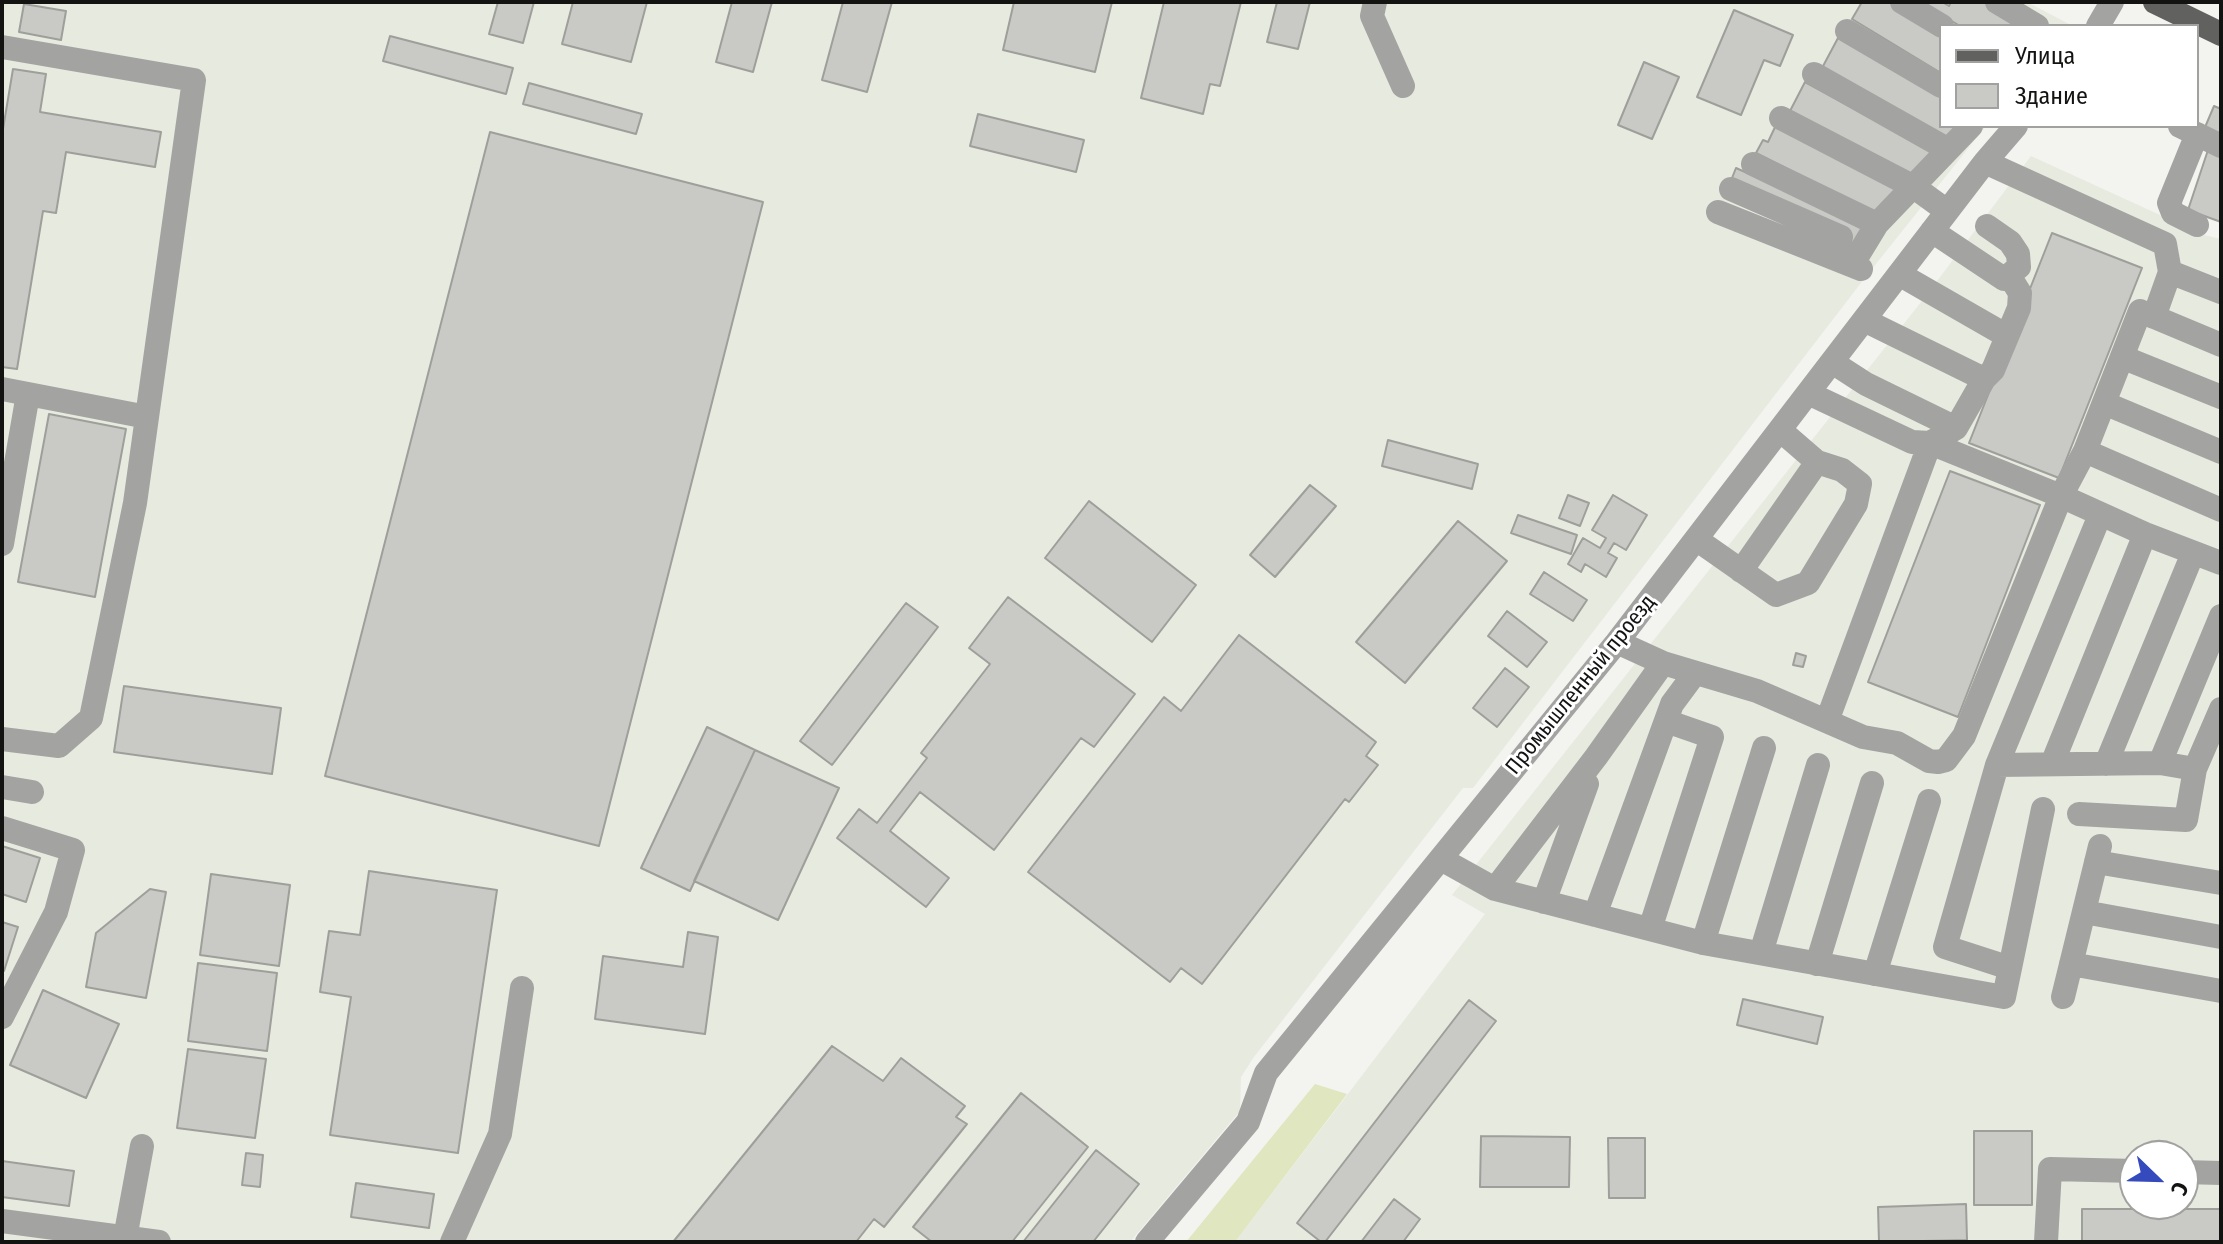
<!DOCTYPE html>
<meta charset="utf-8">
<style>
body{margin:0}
#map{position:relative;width:2223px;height:1244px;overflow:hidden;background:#f3f4f0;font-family:"Fira Sans Condensed",sans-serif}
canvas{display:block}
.frame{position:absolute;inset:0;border:4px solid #131312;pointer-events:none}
.legend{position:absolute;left:1939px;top:24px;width:260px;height:104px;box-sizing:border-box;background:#fff;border:2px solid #a1a1a0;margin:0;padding:10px 14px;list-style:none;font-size:24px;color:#131312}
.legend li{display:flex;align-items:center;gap:16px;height:40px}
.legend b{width:40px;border:2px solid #a1a1a0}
.north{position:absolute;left:2119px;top:1140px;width:80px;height:80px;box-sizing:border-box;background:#fff;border:2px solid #a1a1a0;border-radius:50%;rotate:113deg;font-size:22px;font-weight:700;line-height:32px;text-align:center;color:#131312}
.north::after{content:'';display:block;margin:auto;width:28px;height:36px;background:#354abc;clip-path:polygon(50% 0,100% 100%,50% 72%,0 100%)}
</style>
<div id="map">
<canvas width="2223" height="1244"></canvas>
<div class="frame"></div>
<ul class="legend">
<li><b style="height:10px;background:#61625f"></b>Улица</li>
<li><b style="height:22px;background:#c9cac6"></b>Здание</li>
</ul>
<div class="north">С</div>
</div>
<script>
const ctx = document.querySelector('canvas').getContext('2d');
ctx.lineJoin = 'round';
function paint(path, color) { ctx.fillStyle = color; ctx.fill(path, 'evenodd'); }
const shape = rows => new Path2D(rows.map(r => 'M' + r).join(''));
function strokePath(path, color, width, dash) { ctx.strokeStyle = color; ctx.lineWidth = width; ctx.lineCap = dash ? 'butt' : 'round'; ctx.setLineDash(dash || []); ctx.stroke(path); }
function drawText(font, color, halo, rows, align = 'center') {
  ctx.font = font + ' "Fira Sans Condensed",sans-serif'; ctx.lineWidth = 6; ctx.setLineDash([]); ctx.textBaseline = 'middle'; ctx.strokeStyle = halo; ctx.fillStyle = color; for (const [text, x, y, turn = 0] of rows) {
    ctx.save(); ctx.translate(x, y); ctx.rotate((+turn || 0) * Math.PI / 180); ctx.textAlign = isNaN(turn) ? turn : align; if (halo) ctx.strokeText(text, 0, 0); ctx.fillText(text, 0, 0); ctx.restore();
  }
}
paint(shape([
 [2,2,2027,2,2069,24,1941,26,1941,126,1986,126,1864,279,1473,788,1463,788,1254,1057,1241,1077,1240,1111,1130,1242,2,1242],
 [2031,156,2204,235,2221,239,2221,1242,1235,1242,1485,914,1452,895,1925,297],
 [2135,1156,2183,1156,2183,1204,2135,1204]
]), '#e7eade');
paint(shape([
 [1315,1084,1347,1094,1235,1242,1186,1242]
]), '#dfe6c0');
const building = shape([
 [498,2,534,2,523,43,489,34,498,2],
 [573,2,647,2,631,62,562,44,573,2],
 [732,2,772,2,753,72,716,62,732,2],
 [843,2,892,2,867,92,822,80,843,2],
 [1014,2,1112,2,1095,72,1003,50,1014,2],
 [1164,2,1241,2,1220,86,1210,84,1203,114,1141,98,1164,2],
 [1277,2,1310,2,1298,49,1267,42,1277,2],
 [1862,2,1890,2,1941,33,1941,73,1852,19,1862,2],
 [1920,2,1942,2,1949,6,1951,2,1985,2,2025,26,1960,26,1920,2],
 [24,4,66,11,61,40,19,32,24,4],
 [1734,10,1793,35,1780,66,1764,60,1741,115,1697,97,1734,10],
 [390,36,513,68,506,94,383,61,390,36],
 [1838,38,1941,96,1941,126,1966,126,1952,141,1822,68,1838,38],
 [1644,62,1679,77,1652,139,1618,125,1644,62],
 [13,69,46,74,40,112,161,132,155,167,66,152,56,213,43,211,17,369,2,367,2,135,13,69],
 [1805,82,1934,152,1913,177,1790,111,1805,82],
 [529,83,642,114,636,134,523,104,529,83],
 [2214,106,2221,109,2221,140,2203,132,2214,106],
 [978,114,1084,140,1076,172,970,146,978,114],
 [1776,125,1900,188,1880,216,1756,153,1763,140,1768,142,1776,125],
 [490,132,763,202,599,846,325,776,490,132],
 [2208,150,2221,155,2221,222,2188,210,2208,150],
 [1736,168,1866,226,1850,261,1730,183,1736,168],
 [2052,233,2142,268,2059,478,1969,443,2052,233],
 [49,414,126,429,95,597,18,582,49,414],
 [1388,440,1478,464,1472,489,1382,466,1388,440],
 [1950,471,2040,505,1958,717,1868,682,1950,471],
 [1310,485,1336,506,1275,577,1250,555,1310,485],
 [1568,495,1589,503,1580,526,1559,518,1568,495],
 [1613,495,1647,515,1626,550,1614,543,1608,553,1617,558,1606,577,1585,564,1581,572,1568,564,1583,538,1600,548,1606,538,1592,530,1613,495],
 [1089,501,1196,585,1152,642,1045,558,1089,501],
 [1518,515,1577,535,1571,554,1511,533,1518,515],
 [1458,521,1507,561,1405,683,1356,642,1458,521],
 [1544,572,1587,600,1573,621,1530,594,1544,572],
 [1008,597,1135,694,1094,747,1081,738,994,850,920,792,890,831,949,878,926,907,837,838,859,809,877,823,927,758,921,753,990,664,969,648,1008,597],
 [906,603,938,627,832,765,800,741,906,603],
 [1507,611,1547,642,1527,667,1488,636,1507,611],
 [1239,635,1376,742,1366,756,1378,765,1349,802,1345,799,1202,984,1181,968,1170,982,1028,872,1164,697,1181,711,1239,635],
 [1796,653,1806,656,1803,667,1793,665,1796,653],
 [1505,668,1529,687,1497,727,1473,708,1505,668],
 [124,686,281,708,272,774,114,752,124,686],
 [707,727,755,750,690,891,641,868,707,727],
 [755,750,839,788,778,920,694,881,755,750],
 [2,846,40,858,26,902,2,894,2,846],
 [369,871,497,890,458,1153,330,1135,351,997,320,992,329,931,360,935,369,871],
 [211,874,290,885,279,966,200,955,211,874],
 [150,889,166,892,146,998,86,987,96,933,150,889],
 [2,922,18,927,4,971,2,971,2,922],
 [688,932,718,937,705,1034,595,1019,603,956,683,967,688,932],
 [198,963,277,973,267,1051,188,1041,198,963],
 [43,990,119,1024,86,1098,10,1065,43,990],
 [1743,999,1823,1017,1817,1044,1737,1025,1743,999],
 [1469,1000,1496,1021,1325,1242,1321,1242,1297,1223,1469,1000],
 [832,1046,883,1081,901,1058,965,1106,956,1117,967,1124,884,1227,874,1219,856,1242,673,1242,832,1046],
 [188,1049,266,1059,255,1138,177,1128,188,1049],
 [1021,1093,1088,1147,1012,1242,932,1242,913,1227,1021,1093],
 [1974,1131,2032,1131,2032,1205,1974,1205,1974,1131],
 [1481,1136,1570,1137,1569,1187,1480,1187,1481,1136],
 [1608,1138,1645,1138,1645,1198,1609,1198,1608,1138],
 [1096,1150,1139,1184,1093,1242,1023,1242,1096,1150],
 [246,1153,263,1155,260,1187,242,1185,246,1153],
 [2,1161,74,1171,69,1206,2,1197,2,1161],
 [356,1183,434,1194,429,1228,351,1217,356,1183],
 [1394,1199,1420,1219,1403,1242,1361,1242,1394,1199],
 [1966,1204,1967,1240,1879,1242,1878,1207,1966,1204],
 [2082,1209,2221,1209,2221,1242,2082,1242,2082,1209]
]);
paint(building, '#c9cac6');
strokePath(building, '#9e9f9b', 2);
strokePath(shape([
 [1375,2,1372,16,1403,86],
 [1902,2,1942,26],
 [1997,2,2037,26],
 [2098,26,2112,2],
 [1847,31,1941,86],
 [2,47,194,80,135,503,91,718,59,746,2,739],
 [1814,74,1947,149],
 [1781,118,1914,187,1947,211],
 [2180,126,2221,146],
 [1985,162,2165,244,2170,272,2154,317],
 [1753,164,1877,224],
 [1731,189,1841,237,1833,258],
 [1718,212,1861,269],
 [2197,225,2173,213,2169,203,2197,134],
 [1932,231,2004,279,2019,267,2018,254,2010,242,1987,226],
 [1852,265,1877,224,1971,126],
 [2170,272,2221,292],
 [1899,274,2007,336],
 [2122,357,2221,397],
 [1832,362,1866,384,1956,428],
 [1984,379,1993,370,2019,308,2020,293,2010,277],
 [2,389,147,417],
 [1808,393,1912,442,1930,443,2061,496,2145,534,2221,563],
 [2104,403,2221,452],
 [2085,451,2221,510],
 [1696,539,1776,595,1808,583,1856,504,1860,484,1842,470,1817,462,1780,430],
 [2,544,28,394],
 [1741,571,1817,462],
 [1617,642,1663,663,1757,691,1863,737,1897,743,1929,761,1938,762,1946,760,1964,736,2061,496,2085,451,2140,311,2221,345],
 [1827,721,1930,443,1956,428,1984,379,1864,320],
 [2160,763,2221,616],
 [2052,764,2145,534],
 [2106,764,2193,553],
 [1997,765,2160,763,2195,769],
 [2,787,32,792],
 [2079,814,2186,820,2195,769,2221,709],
 [2,828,73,850,56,912,2,1017],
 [1441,859,1495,889,1703,943,2004,997,2043,809],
 [2096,862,2221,883],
 [1495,889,1596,757,1663,663],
 [1544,902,1587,784],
 [2084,912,2221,937],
 [1595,915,1672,704,1695,673],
 [1650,929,1712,737,1666,721],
 [1703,943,1764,748],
 [1761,953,1818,765],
 [1817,964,1872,783],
 [2071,964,2221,991],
 [2010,968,1945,947,1997,765,2100,515],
 [1875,974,1929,801],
 [2063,997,2100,846],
 [2183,1172,2221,1173],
 [2,1221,159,1242],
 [125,1238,142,1146],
 [452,1242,500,1134,522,988],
 [1147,1242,1248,1122,1266,1073,1617,642,1985,162,2016,126],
 [2046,1242,2050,1169,2135,1171]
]), '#a3a3a2', 24);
strokePath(shape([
 [2155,2,2221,34]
]), '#61625f', 24);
drawText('22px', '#131312', '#fff', [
 ["Промышленный проезд",1581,685,-51]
]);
</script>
